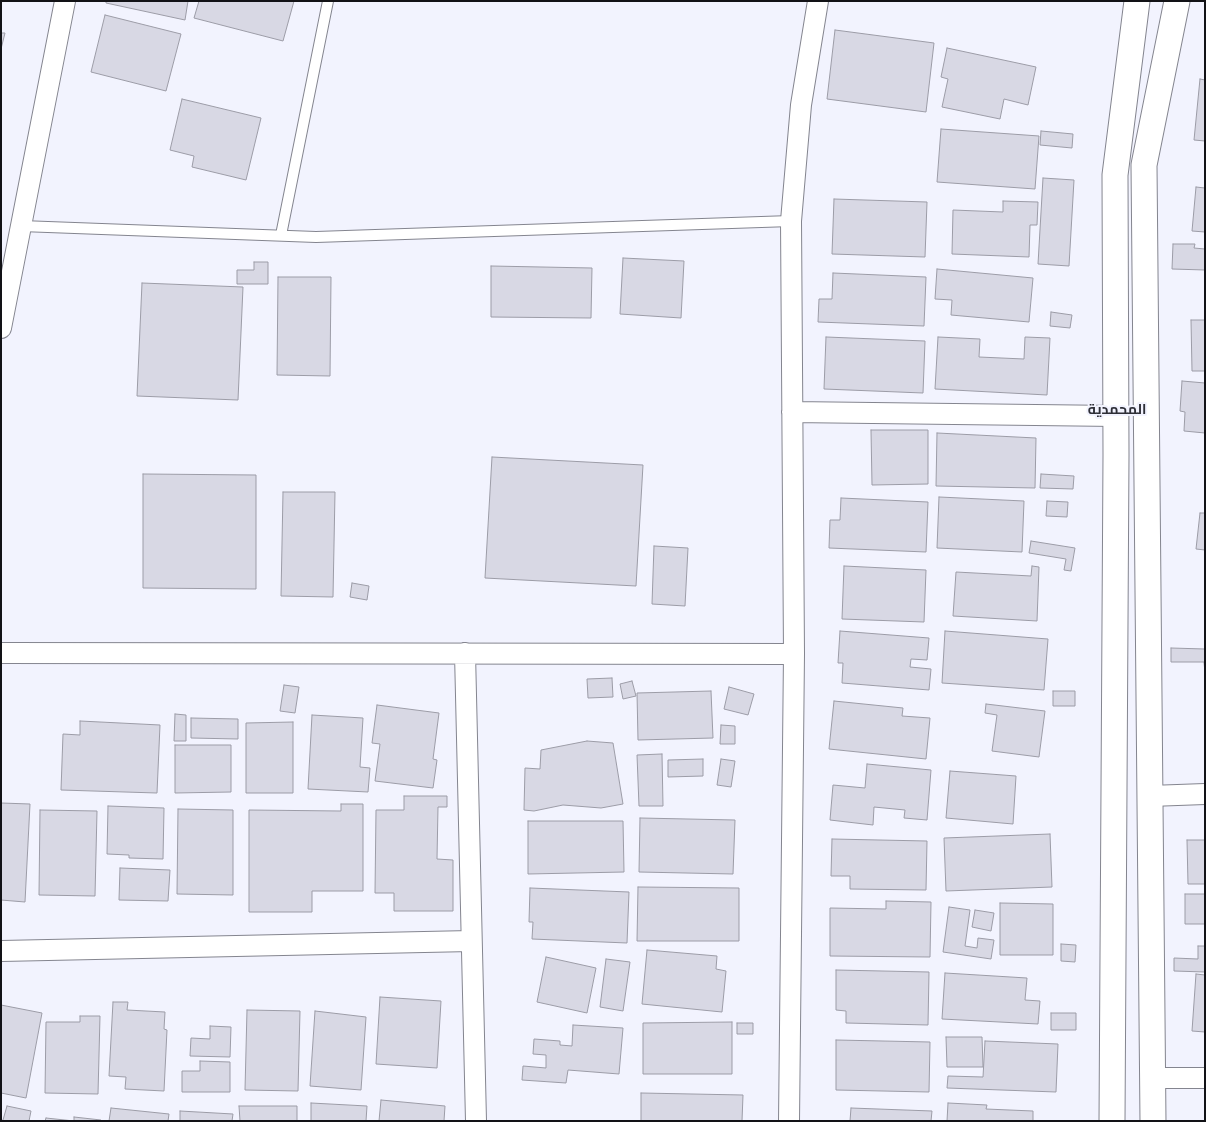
<!DOCTYPE html>
<meta charset="utf-8">
<style>
body{margin:0}
#map{position:relative;width:1206px;height:1122px;overflow:hidden;background:#f2f3fe;font-family:"Nunito Sans",sans-serif}
canvas{display:block}
.frame{position:absolute;inset:0;border:2px solid #121216;pointer-events:none}
</style>
<div id="map">
<canvas width="1206" height="1122"></canvas>
<div class="frame"></div>
</div>
<script>
const ctx = document.querySelector('canvas').getContext('2d');
ctx.lineJoin = 'round';
function paint(path, color) { ctx.fillStyle = color; ctx.fill(path, 'evenodd'); }
const shape = rows => new Path2D(rows.map(r => 'M' + r).join(''));
function strokePath(path, color, width, dash) { ctx.strokeStyle = color; ctx.lineWidth = width; ctx.lineCap = dash ? 'butt' : 'round'; ctx.setLineDash(dash || []); ctx.stroke(path); }
function drawText(font, color, halo, rows, align = 'center') {
  ctx.font = font + ' "Nunito Sans",Cairo,sans-serif'; ctx.lineWidth = 4; ctx.setLineDash([]); ctx.textBaseline = 'middle'; ctx.strokeStyle = halo; ctx.fillStyle = color; for (const [text, x, y, turn = 0] of rows) {
    ctx.save(); ctx.translate(x, y); ctx.rotate((+turn || 0) * Math.PI / 180); ctx.textAlign = isNaN(turn) ? turn : align; if (halo) ctx.strokeText(text, 0, 0); ctx.fillText(text, 0, 0); ctx.restore();
  }
}
const building = shape([
 [106,1,188,1,185,20,106,3,106,1],
 [199,1,294,1,283,41,194,18,199,1],
 [105,15,181,34,166,91,91,72,105,15],
 [835,30,934,43,926,112,827,99,835,30],
 [1,33,5,33,1,49,1,33],
 [947,48,1036,67,1028,105,1004,99,1000,119,942,107,948,79,941,77,947,48],
 [1200,79,1205,80,1205,141,1194,140,1200,79],
 [182,99,261,118,246,180,192,167,194,156,170,150,182,99],
 [941,129,1039,136,1035,189,937,182,941,129],
 [1041,131,1073,134,1072,148,1040,145,1041,131],
 [1043,178,1074,180,1069,266,1038,264,1043,178],
 [1196,187,1205,188,1205,232,1192,231,1196,187],
 [834,199,927,202,925,257,832,254,834,199],
 [1003,201,1038,202,1037,225,1030,225,1029,257,952,254,953,210,1003,212,1003,201],
 [1173,244,1195,244,1194,248,1205,249,1205,270,1172,269,1173,244],
 [623,258,684,261,681,318,620,314,623,258],
 [254,262,268,262,268,284,237,284,237,270,254,270,254,262],
 [491,266,592,268,591,318,491,317,491,266],
 [937,269,1033,278,1029,322,951,315,952,300,935,299,937,269],
 [833,273,926,277,924,326,818,322,819,299,832,299,833,273],
 [278,277,331,277,330,376,277,375,278,277],
 [142,283,243,287,238,400,137,396,142,283],
 [1051,312,1072,315,1070,328,1050,326,1051,312],
 [1191,320,1205,320,1205,371,1192,371,1191,320],
 [826,337,925,341,923,393,824,389,826,337],
 [938,337,980,339,979,357,1024,359,1025,337,1050,338,1047,395,935,389,938,337],
 [1182,381,1205,383,1205,433,1184,431,1185,412,1180,411,1182,381],
 [871,430,928,430,928,484,872,485,871,430],
 [937,433,1036,438,1035,488,936,486,937,433],
 [492,457,643,465,636,586,485,578,492,457],
 [143,474,256,475,256,589,143,588,143,474],
 [1041,474,1074,476,1073,489,1040,488,1041,474],
 [283,492,335,492,333,597,281,596,283,492],
 [939,497,1024,501,1022,552,937,548,939,497],
 [841,498,928,502,926,552,829,548,830,520,840,520,841,498],
 [1047,501,1068,502,1067,517,1046,516,1047,501],
 [1200,513,1205,513,1205,550,1196,549,1200,513],
 [1031,541,1075,548,1071,571,1064,570,1066,559,1029,553,1031,541],
 [654,546,688,548,685,606,652,604,654,546],
 [844,566,926,570,924,622,842,619,844,566],
 [1032,566,1039,567,1037,621,953,616,956,572,1031,576,1032,566],
 [352,583,369,586,367,600,350,597,352,583],
 [840,631,929,638,927,660,911,659,910,667,931,669,929,690,842,683,843,663,838,663,840,631],
 [945,631,1048,639,1044,690,942,683,945,631],
 [1171,648,1205,649,1205,673,1204,662,1171,662,1171,648],
 [612,678,613,697,588,698,587,679,612,678],
 [632,681,636,696,623,699,620,684,632,681],
 [284,685,299,687,295,713,280,711,284,685],
 [729,687,754,694,748,715,724,709,729,687],
 [711,691,713,738,638,740,637,693,711,691],
 [1053,691,1075,691,1075,706,1053,706,1053,691],
 [834,701,903,708,902,716,930,718,926,759,829,749,834,701],
 [986,704,1045,711,1039,757,992,751,997,715,985,713,986,704],
 [377,705,439,713,433,759,437,760,433,788,375,781,380,744,372,743,377,705],
 [175,714,186,715,186,741,174,741,175,714],
 [312,715,363,718,360,767,370,768,368,792,308,789,312,715],
 [191,718,238,719,238,739,191,738,191,718],
 [80,721,160,725,157,793,61,790,63,734,80,735,80,721],
 [293,722,293,793,246,793,246,723,293,722],
 [721,725,735,726,735,744,720,744,721,725],
 [587,741,613,743,623,804,601,808,563,805,534,811,524,810,525,768,540,769,541,750,587,741],
 [175,745,231,745,231,792,175,793,175,745],
 [662,754,663,806,639,806,637,755,662,754],
 [703,759,703,776,668,777,668,760,703,759],
 [721,759,735,761,731,787,717,785,721,759],
 [867,764,931,770,927,820,904,818,905,810,874,807,873,825,830,820,833,785,865,788,867,764],
 [950,771,1016,776,1013,824,946,818,950,771],
 [404,796,447,796,447,807,438,807,437,859,453,860,453,911,394,911,394,893,375,893,376,810,404,810,404,796],
 [1,803,30,804,25,902,1,900,1,803],
 [341,804,363,804,363,891,312,891,312,912,249,912,249,810,341,811,341,804],
 [108,806,164,808,163,859,129,858,129,855,107,854,108,806],
 [178,809,233,810,233,895,177,894,178,809],
 [40,810,97,811,95,896,39,895,40,810],
 [640,818,735,820,733,874,639,872,640,818],
 [528,821,623,821,624,872,528,874,528,821],
 [1050,834,1052,887,946,891,944,838,1050,834],
 [832,839,927,841,926,890,850,889,850,876,831,876,832,839],
 [1187,840,1205,840,1205,884,1188,884,1187,840],
 [120,868,170,870,168,901,119,900,120,868],
 [638,887,739,888,739,941,637,941,638,887],
 [530,888,629,892,627,943,532,939,533,922,529,922,530,888],
 [1185,894,1205,894,1205,924,1185,924,1185,894],
 [886,901,931,902,930,957,830,956,830,908,886,909,886,901],
 [1000,903,1053,904,1053,955,1000,955,1000,903],
 [949,907,970,910,965,946,977,948,978,938,994,940,991,959,943,952,949,907],
 [975,910,994,913,991,931,972,927,975,910],
 [1061,944,1076,945,1075,962,1061,961,1061,944],
 [1198,946,1205,946,1205,972,1174,971,1174,958,1198,959,1198,946],
 [647,950,717,956,716,969,726,971,722,1012,642,1004,647,950],
 [546,957,596,968,587,1013,537,1002,546,957],
 [606,959,630,962,623,1011,600,1007,606,959],
 [836,970,929,972,928,1025,846,1023,846,1011,836,1010,836,970],
 [945,973,1027,978,1025,1000,1040,1001,1038,1024,942,1019,945,973],
 [1196,974,1205,975,1205,1032,1192,1031,1196,974],
 [380,997,441,1001,437,1068,376,1064,380,997],
 [113,1002,128,1002,127,1010,165,1012,164,1029,167,1030,164,1091,125,1089,126,1077,109,1076,113,1002],
 [1,1005,42,1013,26,1098,1,1093,1,1005],
 [247,1010,300,1011,298,1091,245,1090,247,1010],
 [315,1011,366,1017,361,1090,310,1086,315,1011],
 [1051,1013,1076,1013,1076,1030,1051,1030,1051,1013],
 [80,1016,100,1016,98,1094,45,1093,46,1022,80,1022,80,1016],
 [732,1022,732,1074,643,1074,643,1023,732,1022],
 [737,1023,753,1023,753,1034,737,1034,737,1023],
 [573,1025,623,1028,619,1074,568,1070,566,1083,522,1080,523,1066,546,1068,546,1055,533,1054,534,1039,560,1041,560,1045,572,1046,573,1025],
 [210,1026,231,1027,230,1057,190,1056,191,1038,210,1039,210,1026],
 [946,1037,982,1037,983,1067,947,1067,946,1037],
 [836,1040,930,1042,929,1092,836,1090,836,1040],
 [985,1041,1058,1044,1056,1092,947,1088,948,1076,983,1077,985,1041],
 [200,1061,230,1062,230,1092,182,1092,182,1071,200,1071,200,1061],
 [641,1093,743,1095,742,1121,641,1121,641,1093],
 [381,1100,445,1106,444,1121,379,1121,381,1100],
 [311,1103,367,1106,366,1121,311,1121,311,1103],
 [948,1103,987,1105,986,1109,1033,1111,1033,1121,947,1121,948,1103],
 [7,1106,31,1111,29,1121,1,1121,3,1120,7,1106],
 [239,1106,297,1106,297,1121,240,1121,239,1106],
 [111,1108,169,1114,168,1121,109,1121,111,1108],
 [851,1108,932,1111,931,1121,850,1121,851,1108],
 [180,1111,233,1114,232,1121,180,1121,180,1111],
 [74,1117,101,1120,101,1121,74,1121,74,1117],
 [46,1118,74,1121,45,1121,46,1118]
]);
paint(building, '#d8d8e4');
strokePath(building, '#9c9ca7', 1);
const service = shape([
 [21,226,316,237,791,221],
 [281,235,328,1]
]);
const minor = shape([
 [1,328,65,1],
 [792,412,1116,416],
 [1,653,794,654],
 [465,653,476,1121],
 [1150,796,1205,794],
 [1,951,471,941],
 [1153,1078,1205,1078],
 [789,1121,794,654,791,221,801,105,818,1]
]);
const tertiary = shape([
 [1112,1121,1116,455,1115,175,1137,1],
 [1153,1121,1144,165,1177,1]
]);
strokePath(service, '#84858f', 12);
strokePath(minor, '#84858f', 22);
strokePath(tertiary, '#84858f', 27);
strokePath(service, '#fff', 10);
strokePath(minor, '#fff', 20);
strokePath(tertiary, '#fff', 25);
drawText('bold 14px', '#2e2f37', '#f2f3fe', [
 ["المحمدية",1117,411]
]);
</script>
